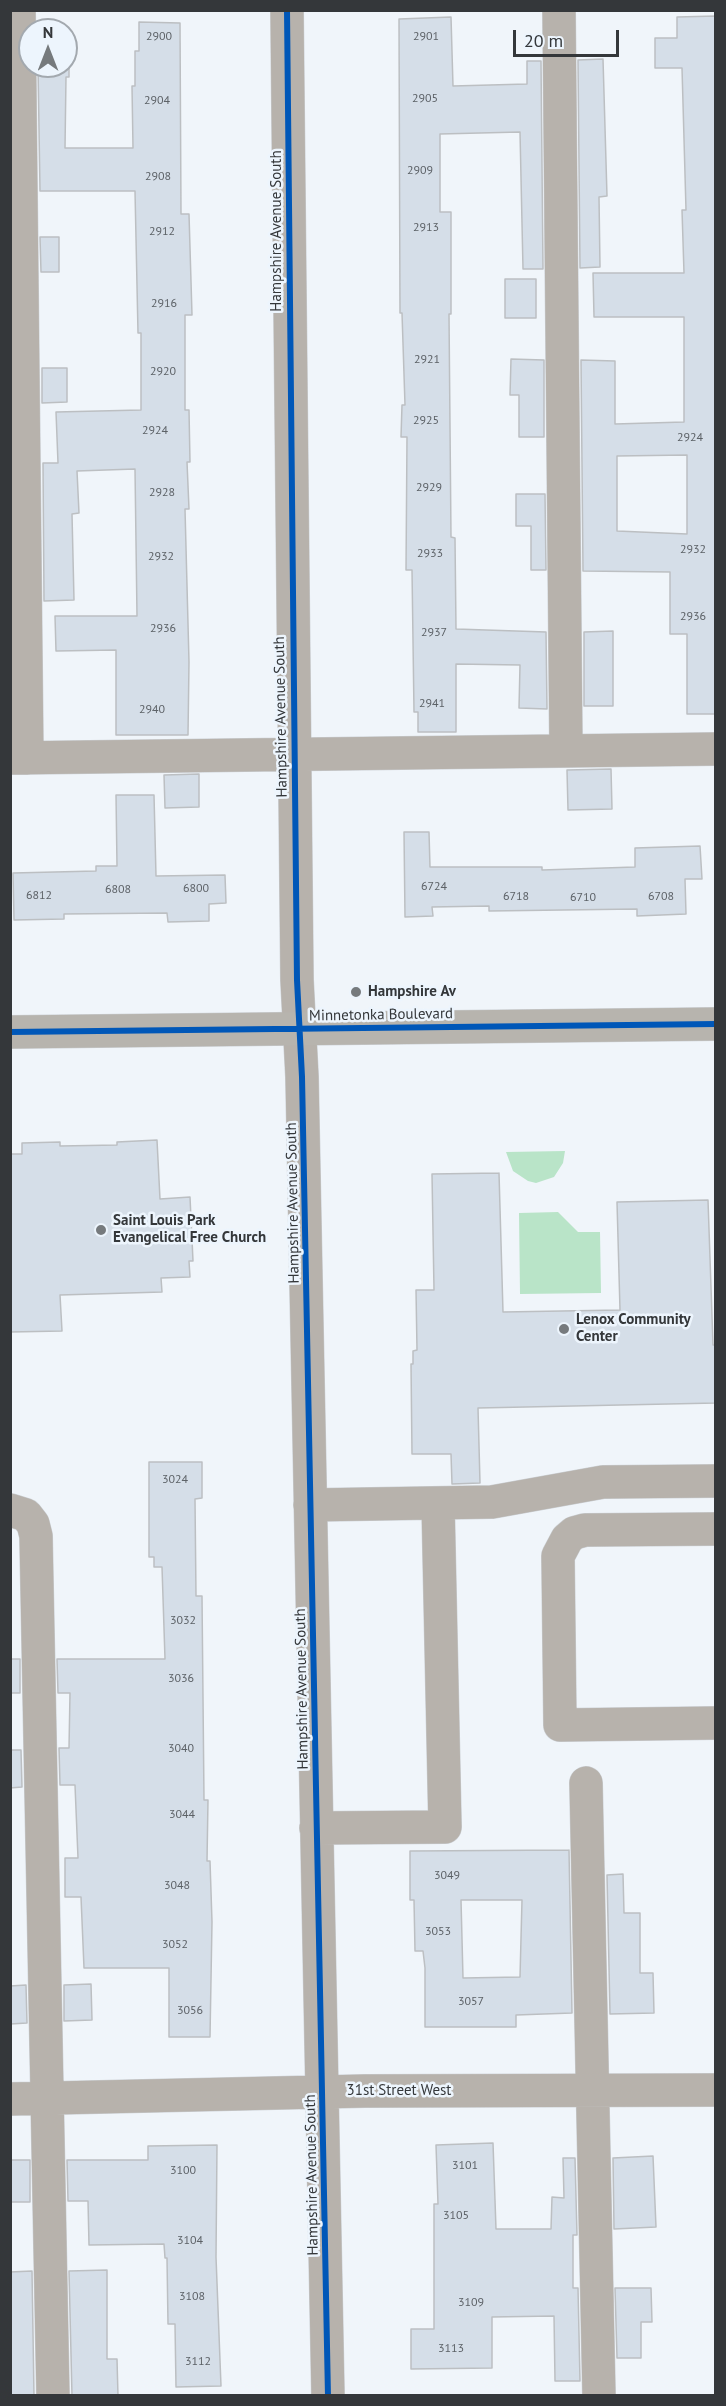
<!DOCTYPE html>
<style>
body{margin:0}
#map{position:relative;width:726px;height:2406px;overflow:hidden;background:#f0f5fa;font-family:"PT Sans",sans-serif}
canvas{display:block}
.frame{position:absolute;inset:0;border:12px solid #34373a;pointer-events:none}
.north{position:absolute;left:18px;top:18px;width:60px;height:60px;box-sizing:border-box;background:#edf5fd;border:2px solid #a3a9af;border-radius:50%;rotate:0deg;font-size:16px;font-weight:700;line-height:24px;text-align:center;color:#34373a}
.north::after{content:'';display:block;margin:auto;width:21px;height:27px;background:#767a7d;clip-path:polygon(50% 0,100% 100%,50% 72%,0 100%)}
.scale{position:absolute;left:513px;top:30px;width:106px;height:27px;box-sizing:border-box;border:3px solid #34373a;border-top:0;padding-left:8px;font-size:18px;line-height:21px;white-space:nowrap;color:#34373a;-webkit-text-stroke:4px #edf5fd;paint-order:stroke}
</style>
<div id="map">
<canvas width="726" height="2406"></canvas>
<div class="frame"></div>
<div class="north">N</div>
<div class="scale">20 m</div>
</div>
<script>
const ctx = document.querySelector('canvas').getContext('2d');
ctx.lineJoin = 'round';
function paint(path, color) { ctx.fillStyle = color; ctx.fill(path, 'evenodd'); }
const shape = rows => new Path2D(rows.map(r => 'M' + r).join(''));
function strokePath(path, color, width, dash) { ctx.strokeStyle = color; ctx.lineWidth = width; ctx.lineCap = dash ? 'butt' : 'round'; ctx.setLineDash(dash || []); ctx.stroke(path); }
function drawText(font, color, halo, rows, align = 'center') {
  ctx.font = font + ' "PT Sans",sans-serif'; ctx.lineWidth = 5; ctx.setLineDash([]); ctx.textBaseline = 'middle'; ctx.strokeStyle = halo; ctx.fillStyle = color; for (const [text, x, y, turn = 0] of rows) {
    ctx.save(); ctx.translate(x, y); ctx.rotate((+turn || 0) * Math.PI / 180); ctx.textAlign = isNaN(turn) ? turn : align; if (halo) ctx.strokeText(text, 0, 0); ctx.fillText(text, 0, 0); ctx.restore();
  }
}
paint(shape([
 [565,1151,563,1163,554,1177,536,1183,528,1181,513,1171,506,1152],
 [558,1212,578,1232,600,1232,601,1293,520,1294,519,1213]
]), '#b9e4c8');
const building = shape([
 [716,16,716,714,687,714,687,634,670,634,670,572,583,571,581,360,615,361,615,424,684,422,684,317,594,317,593,273,684,273,682,210,686,210,682,68,655,68,655,38,677,38,677,17,716,16],
 [687,455,687,534,617,531,617,456,687,455],
 [451,17,453,86,527,84,527,61,541,61,543,269,523,269,520,132,440,134,440,212,451,212,451,314,449,314,451,537,455,538,456,629,546,632,547,709,519,708,520,665,456,664,456,732,418,732,418,712,414,712,412,570,406,570,407,437,401,437,402,405,405,405,402,313,400,313,399,19,451,17],
 [139,22,180,23,181,214,189,214,192,315,185,315,185,410,189,410,190,462,187,462,189,509,185,509,189,662,188,735,116,735,116,650,56,651,55,616,137,616,135,469,77,471,79,513,72,514,74,600,44,601,43,463,58,463,56,412,141,410,141,333,138,333,135,191,40,191,38,66,66,66,66,41,69,41,69,77,66,77,65,148,133,148,132,86,135,86,135,51,139,51,139,22],
 [603,59,607,196,599,197,600,267,580,268,578,60,603,59],
 [40,237,59,237,59,272,41,272,40,237],
 [505,279,536,279,536,318,505,318,505,279],
 [511,359,544,360,544,437,519,437,519,395,510,395,511,359],
 [42,368,67,368,67,402,42,403,42,368],
 [516,494,545,494,546,570,531,570,531,526,516,526,516,494],
 [613,631,613,706,584,706,584,632,613,631],
 [611,769,612,809,568,810,567,770,611,769],
 [199,774,199,807,165,808,164,775,199,774],
 [116,795,154,795,156,876,225,875,226,903,209,904,209,921,168,922,167,913,64,914,64,919,14,920,13,873,96,871,96,866,117,866,116,795],
 [404,832,429,832,430,867,542,867,542,870,635,867,635,848,700,846,702,879,685,879,686,914,637,916,637,909,489,911,489,906,432,907,433,916,405,917,404,832],
 [157,1140,160,1199,190,1197,193,1261,189,1261,190,1277,161,1278,162,1292,60,1295,62,1331,10,1332,10,1154,22,1154,22,1143,60,1142,60,1146,117,1145,117,1142,157,1140],
 [499,1173,503,1312,620,1310,617,1202,708,1200,713,1345,716,1345,716,1403,478,1408,480,1483,452,1484,451,1454,412,1454,411,1364,413,1364,413,1351,417,1350,416,1290,434,1290,432,1174,499,1173],
 [149,1462,202,1462,202,1498,195,1499,196,1596,202,1596,204,1800,208,1800,207,1861,210,1861,212,1922,210,2037,169,2037,169,1968,84,1968,81,1897,65,1897,65,1858,78,1858,75,1785,60,1785,59,1748,69,1748,70,1693,58,1693,57,1659,165,1659,162,1567,154,1567,154,1557,149,1557,149,1462],
 [10,1659,20,1659,20,1693,10,1693,10,1659],
 [10,1750,21,1750,22,1787,10,1788,10,1750],
 [569,1850,572,2013,516,2015,516,2027,425,2027,425,1968,423,1951,415,1951,414,1900,410,1900,410,1851,569,1850],
 [461,1900,522,1900,520,1977,463,1978,461,1900],
 [623,1874,624,1913,640,1913,640,1973,653,1973,654,2013,610,2014,607,1875,623,1874],
 [91,1984,92,2020,64,2021,64,1985,91,1984],
 [26,1985,27,2023,10,2024,10,1986,26,1985],
 [493,2143,496,2229,551,2229,552,2197,564,2198,563,2158,575,2158,577,2235,573,2235,573,2288,578,2288,580,2381,555,2381,554,2316,492,2317,492,2368,411,2369,411,2329,434,2329,434,2204,438,2204,436,2145,493,2143],
 [217,2145,216,2257,221,2386,176,2387,175,2324,168,2324,167,2258,165,2258,164,2244,89,2245,88,2201,68,2201,67,2160,148,2160,148,2146,217,2145],
 [653,2156,656,2227,614,2229,613,2158,653,2156],
 [10,2160,30,2160,30,2202,10,2202,10,2160],
 [107,2270,107,2359,117,2359,118,2396,72,2396,69,2271,107,2270],
 [32,2271,34,2396,10,2396,10,2272,32,2271],
 [615,2288,651,2288,652,2322,641,2322,641,2358,617,2358,615,2288]
]);
paint(building, '#d5dee8');
strokePath(building, '#bcbfc2', 1.5);
const minor = shape([
 [19,10,27,758],
 [287,10,297,980,302,1077,328,2396],
 [559,10,566,751],
 [10,758,716,749],
 [310,1505,492,1502,603,1482,716,1481],
 [10,1510,26,1515,33,1524,36,1536,53,2396],
 [716,1529,585,1530,574,1533,567,1539,558,1556,560,1725,716,1723],
 [586,1783,599,2396],
 [316,1828,445,1827,438,1503],
 [10,2099,365,2091,716,2090]
]);
const major = shape([
 [10,1032,716,1024]
]);
strokePath(minor, '#cbcfd3', 34);
strokePath(major, '#cbcfd3', 34);
strokePath(minor, '#b7b2ac', 33);
strokePath(major, '#b7b4ae', 33);
strokePath(shape([
 [287,10,297,980,302,1077,328,2396],
 [10,1032,716,1024]
]), '#0057b8', 6);
for (const [x, y, r, color] of [
 [356,992,6,"#767a7d"],
 [101,1230,6,"#767a7d"],
 [564,1329,6,"#767a7d"]
]) { const dot = new Path2D(); dot.arc(x, y, r, 0, 2 * Math.PI); ctx.fillStyle = color; ctx.fill(dot); strokePath(dot, '#edf5fd', 2); }
drawText('12px', '#5c6166', null, [
 ["2900",159,37],
 ["2901",426,37],
 ["2905",425,99],
 ["2904",157,101],
 ["2909",420,171],
 ["2908",158,177],
 ["2913",426,228],
 ["2912",162,232],
 ["2916",164,304],
 ["2921",427,360],
 ["2920",163,372],
 ["2925",426,421],
 ["2924",155,431],
 ["2924",690,438],
 ["2929",429,488],
 ["2928",162,493],
 ["2932",693,550],
 ["2933",430,554],
 ["2932",161,557],
 ["2936",693,617],
 ["2936",163,629],
 ["2937",434,633],
 ["2941",432,704],
 ["2940",152,710],
 ["6724",434,887],
 ["6800",196,889],
 ["6808",118,890],
 ["6812",39,896],
 ["6718",516,897],
 ["6708",661,897],
 ["6710",583,898],
 ["3024",175,1480],
 ["3032",183,1621],
 ["3036",181,1679],
 ["3040",181,1749],
 ["3044",182,1815],
 ["3049",447,1876],
 ["3048",177,1886],
 ["3053",438,1932],
 ["3052",175,1945],
 ["3057",471,2002],
 ["3056",190,2011],
 ["3101",465,2166],
 ["3100",183,2171],
 ["3105",456,2216],
 ["3104",190,2241],
 ["3108",192,2297],
 ["3109",471,2303],
 ["3113",451,2349],
 ["3112",198,2362]
]);
drawText('15px', '#34373a', '#edf5fd', [
 ["Hampshire Avenue South",277,231,-90],
 ["Hampshire Avenue South",281,717,-91],
 ["Minnetonka Boulevard",381,1015,-1],
 ["Hampshire Avenue South",293,1203,-91],
 ["Hampshire Avenue South",302,1689,-91],
 ["31st Street West",399,2091],
 ["Hampshire Avenue South",312,2175,-91]
]);
drawText('bold 15px', '#34373a', '#edf5fd', [
 ["Hampshire Av",368,992],
 ["Saint Louis Park",113,1221],
 ["Evangelical Free Church",113,1238],
 ["Lenox Community",576,1320],
 ["Center",576,1337]
], 'left');
</script>
